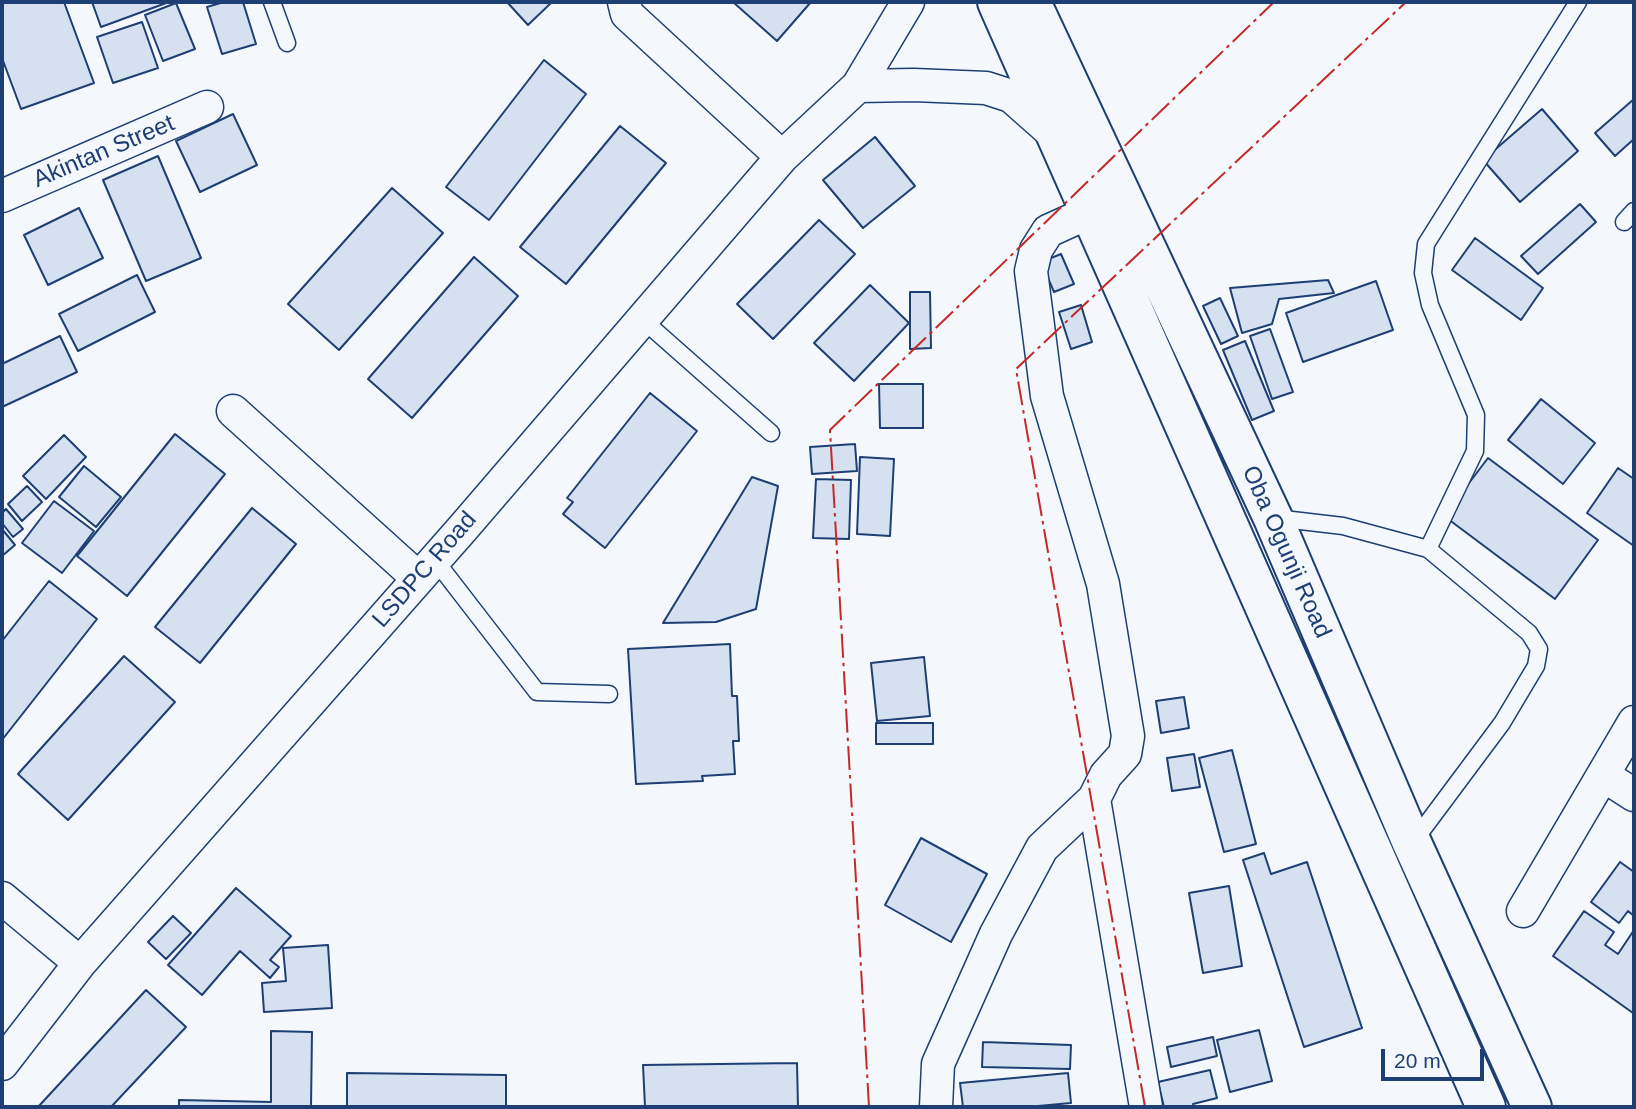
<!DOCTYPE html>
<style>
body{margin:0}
#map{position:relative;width:1636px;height:1109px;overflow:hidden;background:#f4f7fb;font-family:Arial,sans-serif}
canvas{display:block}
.frame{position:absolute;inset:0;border:4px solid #1d3f73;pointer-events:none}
.scale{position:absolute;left:1381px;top:1049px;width:103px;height:32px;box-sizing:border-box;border:4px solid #1d3f73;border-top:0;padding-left:9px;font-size:21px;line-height:24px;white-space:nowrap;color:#1d3f73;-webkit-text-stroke:5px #f4f7fb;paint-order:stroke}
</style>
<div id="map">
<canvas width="1636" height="1109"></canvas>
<div class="frame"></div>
<div class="scale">20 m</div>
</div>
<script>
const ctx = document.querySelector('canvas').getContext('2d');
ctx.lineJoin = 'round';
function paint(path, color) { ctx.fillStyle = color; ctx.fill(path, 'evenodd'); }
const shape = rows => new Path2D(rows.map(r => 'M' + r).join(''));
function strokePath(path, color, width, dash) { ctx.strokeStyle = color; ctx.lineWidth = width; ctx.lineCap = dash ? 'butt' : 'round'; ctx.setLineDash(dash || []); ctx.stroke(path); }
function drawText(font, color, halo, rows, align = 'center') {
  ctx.font = font + ' Arial,sans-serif'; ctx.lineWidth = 5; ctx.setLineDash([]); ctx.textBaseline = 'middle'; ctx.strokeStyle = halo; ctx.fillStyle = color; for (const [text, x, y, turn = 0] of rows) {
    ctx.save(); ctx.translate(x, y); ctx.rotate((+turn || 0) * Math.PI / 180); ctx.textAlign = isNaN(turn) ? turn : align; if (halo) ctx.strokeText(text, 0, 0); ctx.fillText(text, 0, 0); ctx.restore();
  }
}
const building = shape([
 [2,2,64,2,94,83,21,109,2,58,2,2],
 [92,2,169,2,101,27,92,2],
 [224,2,243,2,256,44,222,54,207,7,224,2],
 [507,2,552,2,528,25,507,2],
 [733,2,811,2,777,41,733,2],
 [176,3,195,49,163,61,145,15,176,3],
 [142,22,158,68,113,83,97,37,142,22],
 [544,60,586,94,489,220,446,187,544,60],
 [1634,99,1634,139,1615,156,1595,133,1634,99],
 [1542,109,1578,151,1520,202,1483,160,1542,109],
 [233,114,257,165,200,192,176,141,233,114],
 [620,126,666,163,566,284,520,247,620,126],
 [875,137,915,186,863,228,823,180,875,137],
 [158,156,201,258,146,281,103,180,158,156],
 [392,188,443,233,339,350,288,304,392,188],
 [1580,204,1596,222,1538,274,1521,256,1580,204],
 [79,208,103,258,48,285,24,235,79,208],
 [819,220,855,254,773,339,737,304,819,220],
 [1475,238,1543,288,1521,320,1452,270,1475,238],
 [1061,254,1074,284,1054,292,1041,262,1061,254],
 [474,257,518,296,412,418,368,379,474,257],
 [137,275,155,312,78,351,59,314,137,275],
 [1328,280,1334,293,1279,299,1272,324,1242,333,1230,288,1328,280],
 [1376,281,1393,330,1303,362,1286,313,1376,281],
 [870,285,909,323,854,381,814,343,870,285],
 [910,292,930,292,931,348,910,349,910,292],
 [1220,298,1238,336,1221,344,1203,306,1220,298],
 [1081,305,1092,342,1071,349,1059,312,1081,305],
 [1270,329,1293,392,1272,399,1250,336,1270,329],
 [60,336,77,372,2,407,2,364,60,336],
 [1245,341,1274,411,1252,420,1223,350,1245,341],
 [879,384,923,384,923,428,880,428,879,384],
 [650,393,697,431,605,548,563,514,573,502,567,498,650,393],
 [1541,399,1595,443,1563,484,1508,440,1541,399],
 [175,434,225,474,127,596,77,556,175,434],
 [64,435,86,457,46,499,23,476,64,435],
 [855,444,857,471,812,474,810,447,855,444],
 [860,457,894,459,890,536,857,534,860,457],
 [1488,458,1598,540,1555,599,1444,516,1488,458],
 [84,466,121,497,96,527,59,497,84,466],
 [1618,468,1634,479,1634,546,1587,513,1618,468],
 [752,477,778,486,756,609,716,622,663,623,752,477],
 [816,479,851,480,849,539,813,538,816,479],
 [27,486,42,502,22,521,8,504,27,486],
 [54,501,94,531,62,573,22,543,54,501],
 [252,508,296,544,200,663,155,627,252,508],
 [6,509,23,529,13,537,2,523,2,513,6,509],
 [2,529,15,545,2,556,2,529],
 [49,581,97,619,2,740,2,641,49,581],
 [730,644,732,696,737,696,739,741,733,741,735,774,702,776,703,781,636,784,628,649,730,644],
 [124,656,175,702,68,820,18,774,124,656],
 [924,657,930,716,877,721,871,663,924,657],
 [1184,697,1189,728,1161,733,1156,701,1184,697],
 [876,723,933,723,933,744,876,744,876,723],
 [1232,750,1256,844,1224,852,1199,758,1232,750],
 [1194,754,1200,787,1172,791,1167,758,1194,754],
 [921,838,987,874,951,942,885,905,921,838],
 [1264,853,1271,874,1307,862,1362,1028,1304,1047,1243,860,1264,853],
 [1620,862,1634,872,1634,916,1628,911,1619,923,1591,902,1620,862],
 [1229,886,1242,966,1203,973,1189,893,1229,886],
 [236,888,291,936,270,960,279,967,270,978,240,951,202,995,168,965,236,888],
 [1584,911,1614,932,1605,945,1618,954,1634,930,1633,1013,1553,956,1584,911],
 [173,916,191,933,166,959,148,942,173,916],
 [328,945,332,1008,264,1012,262,983,286,981,283,948,328,945],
 [146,990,186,1027,111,1107,38,1107,146,990],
 [1259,1030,1272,1081,1230,1092,1217,1040,1259,1030],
 [271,1031,312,1032,311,1107,179,1107,179,1100,271,1102,271,1031],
 [1213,1037,1217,1056,1171,1067,1167,1047,1213,1037],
 [983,1042,1071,1045,1070,1069,982,1067,983,1042],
 [797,1063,798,1107,645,1107,643,1065,797,1063],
 [1210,1070,1217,1098,1193,1104,1194,1107,1164,1107,1158,1082,1210,1070],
 [347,1073,506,1075,506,1107,347,1107,347,1073],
 [1068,1073,1071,1103,1027,1107,963,1107,960,1083,1068,1073]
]);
paint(building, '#d5e0f0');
strokePath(building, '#1d3f73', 2);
const lane = shape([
 [272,2,287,43],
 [1624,222,1634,211],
 [643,320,771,433],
 [1275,518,1343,526,1428,549,1529,633,1539,649,1536,666,1502,723,1414,841],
 [1428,549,1475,451,1476,415,1430,305,1423,273,1426,244,1578,2],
 [435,560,537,692,609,694]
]);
const street = shape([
 [624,2,627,14,782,157],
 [858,86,914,85,986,88,1011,96,1054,134],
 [2,196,207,107],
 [233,411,418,578],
 [1603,775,1634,795],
 [1094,799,1146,1107],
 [2,898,80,963],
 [1523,911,1634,722],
 [2,1064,80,963,463,528,782,157,858,86,908,2],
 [936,1107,938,1064,996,934,1042,848,1094,799,1106,775,1125,754,1128,736,1103,584,1047,396,1031,271,1036,250,1048,231,1090,212]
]);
const secondary = shape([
 [997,2,1486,1107],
 [1031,2,1273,518,1412,843,1532,1107]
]);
strokePath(lane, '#1d3f73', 19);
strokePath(street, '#1d3f73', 35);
strokePath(secondary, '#1d3f73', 42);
strokePath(lane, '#f4f7fb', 16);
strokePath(street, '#f4f7fb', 32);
strokePath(secondary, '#f4f7fb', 38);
strokePath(shape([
 [869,1107,830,430,1274,2],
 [1145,1107,1016,369,1406,2]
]), '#c62828', 2, [24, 5, 3.5, 5]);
drawText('24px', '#1d3f73', '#f4f7fb', [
 ["Akintan Street",104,152,-23],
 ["Oba Ogunji Road",1286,552,66],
 ["LSDPC Road",425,570,-49]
]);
</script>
